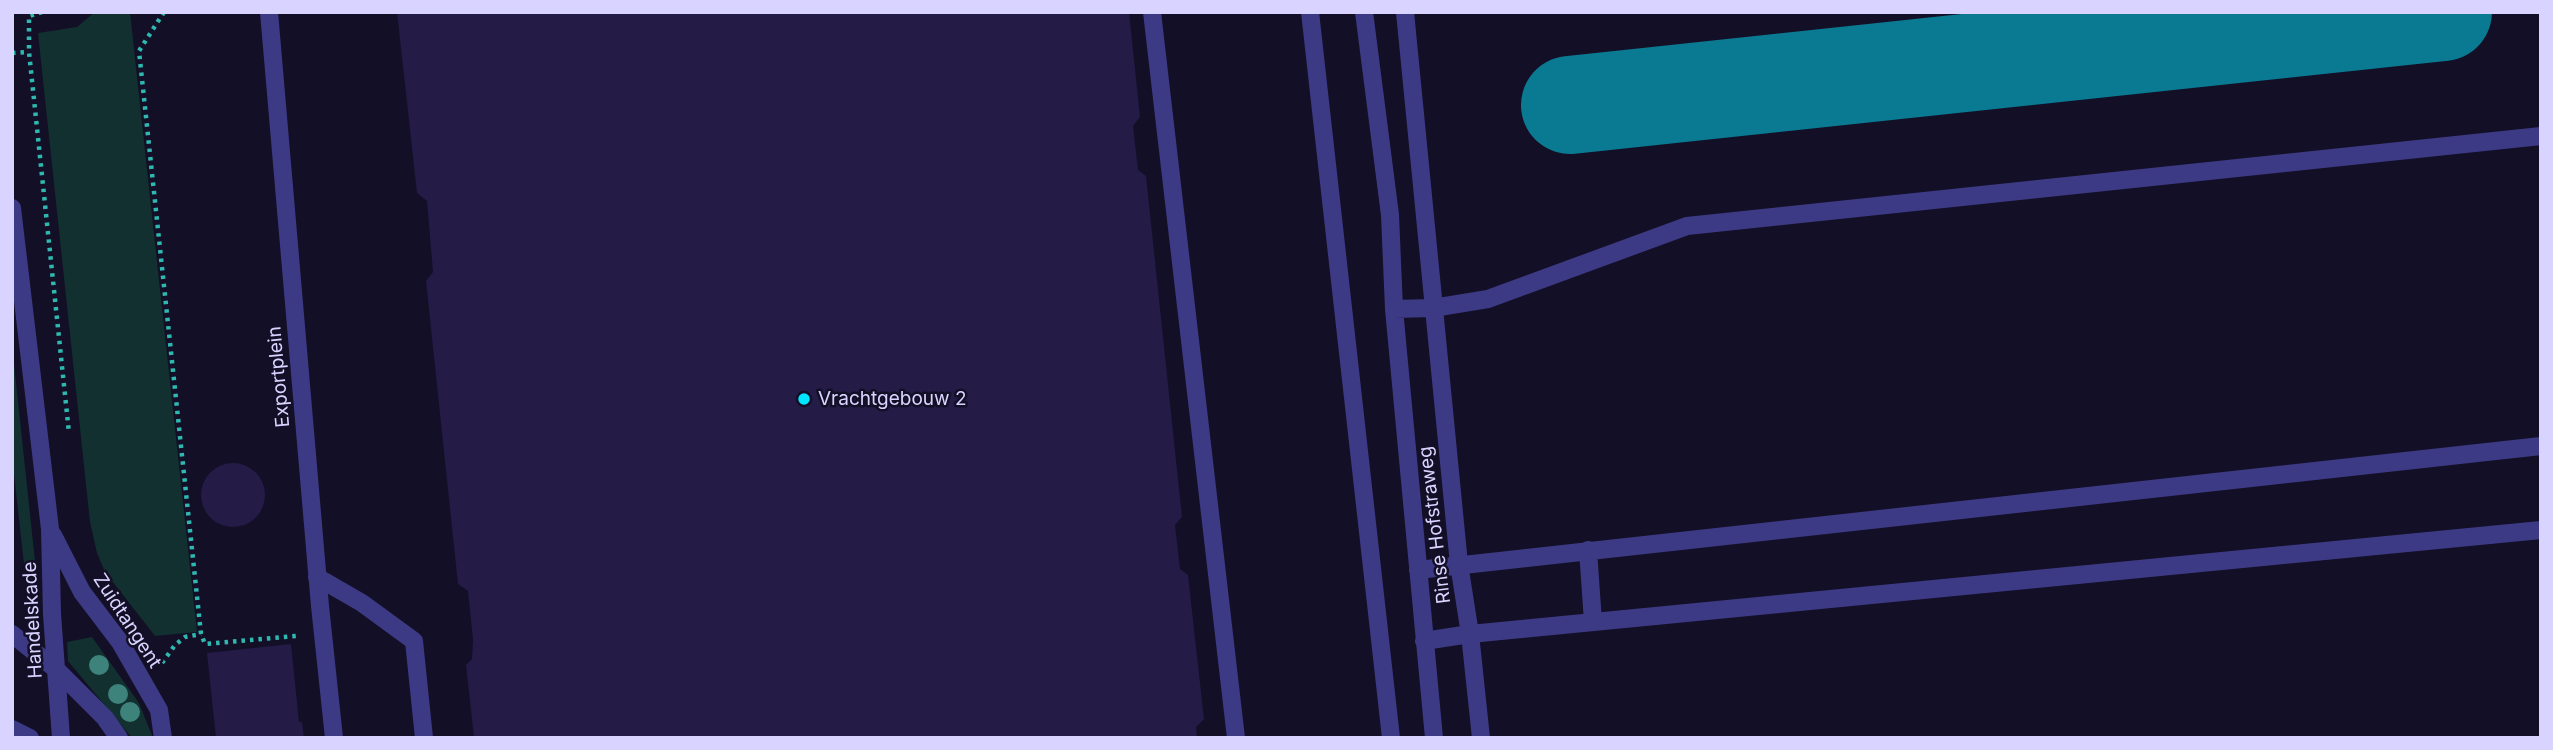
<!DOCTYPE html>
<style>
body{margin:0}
#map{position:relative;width:2553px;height:750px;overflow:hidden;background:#130f26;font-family:Inter,sans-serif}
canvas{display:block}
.frame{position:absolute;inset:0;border:14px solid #d9d4ff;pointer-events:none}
</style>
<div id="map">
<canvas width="2553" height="750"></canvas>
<div class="frame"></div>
</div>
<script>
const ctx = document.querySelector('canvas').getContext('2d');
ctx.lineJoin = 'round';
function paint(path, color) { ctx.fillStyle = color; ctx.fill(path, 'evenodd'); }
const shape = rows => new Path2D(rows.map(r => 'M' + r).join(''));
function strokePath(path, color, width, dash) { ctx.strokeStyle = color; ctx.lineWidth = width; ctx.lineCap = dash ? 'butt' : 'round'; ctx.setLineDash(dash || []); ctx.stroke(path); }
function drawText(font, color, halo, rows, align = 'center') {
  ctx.font = font + ' Inter,sans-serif'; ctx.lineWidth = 5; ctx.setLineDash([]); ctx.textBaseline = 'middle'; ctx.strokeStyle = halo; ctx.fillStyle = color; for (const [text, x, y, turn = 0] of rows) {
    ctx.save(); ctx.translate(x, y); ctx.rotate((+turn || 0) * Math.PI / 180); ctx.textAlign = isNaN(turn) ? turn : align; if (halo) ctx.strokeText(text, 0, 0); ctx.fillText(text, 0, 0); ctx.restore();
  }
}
paint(shape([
 [95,12,130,12,197,632,155,636,105,572,97,553,90,522,38,33,77,27],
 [12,345,37,580,26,582,12,456],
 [92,637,139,703,153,738,132,738,68,661,67,642]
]), '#12302f');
strokePath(shape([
 [1570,105,2443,12]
]), '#0a7a92', 98);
paint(shape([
 [397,12,1129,12,1140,117,1133,126,1138,170,1146,176,1182,517,1175,525,1180,569,1188,575,1204,719,1196,727,1197,738,474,738,466,665,472,659,473,640,468,591,458,584,426,281,433,272,427,201,417,193],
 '201 495a32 32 0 1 1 64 0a32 32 0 1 1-64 0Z',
 [291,644,299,722,302,722,304,738,216,738,207,653]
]), '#241b47');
strokePath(shape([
 [42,12,29,16,29,52,69,433],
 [164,12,139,51,201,634,205,644,296,636],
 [12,53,29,52],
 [162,663,175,645,185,637,201,634]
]), '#2fb8b0', 4.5, [3.5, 5]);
strokePath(shape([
 [269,12,320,606,334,738],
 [1152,12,1236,738],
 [1310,12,1391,738],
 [1364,12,1390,215,1394,309,1434,738],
 [1405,12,1459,564,1470,634,1481,738],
 [12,208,50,529,52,614,61,738],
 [1394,309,1433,308,1488,299,1687,226,2541,136],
 [53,535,82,592,120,642,159,710,163,738],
 [1588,550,1593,622],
 [1418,570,2541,446],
 [317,577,362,603,414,641,424,738],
 [12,634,57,670,105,718,119,738],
 [1424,641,1470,634,2541,530],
 [12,729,30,738]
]), '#3d3a85', 18);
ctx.fillStyle = '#3d827b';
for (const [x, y] of [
 [99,665],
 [118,694],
 [130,712]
]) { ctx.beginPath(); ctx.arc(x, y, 10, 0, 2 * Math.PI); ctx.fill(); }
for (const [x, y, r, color] of [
 [804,399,7,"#00e5ff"]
]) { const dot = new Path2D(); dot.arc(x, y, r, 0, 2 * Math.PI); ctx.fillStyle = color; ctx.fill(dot); strokePath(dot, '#130f26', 2.5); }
drawText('19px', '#d9d4ff', '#130f26', [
 ["Exportplein",279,377,-95],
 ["Rinse Hofstraweg",1435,525,-97],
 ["Handelskade",33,620,-93],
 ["Zuidtangent",127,621,57]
]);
drawText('19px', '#d9d4ff', '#130f26', [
 ["Vrachtgebouw 2",818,399]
], 'left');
</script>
